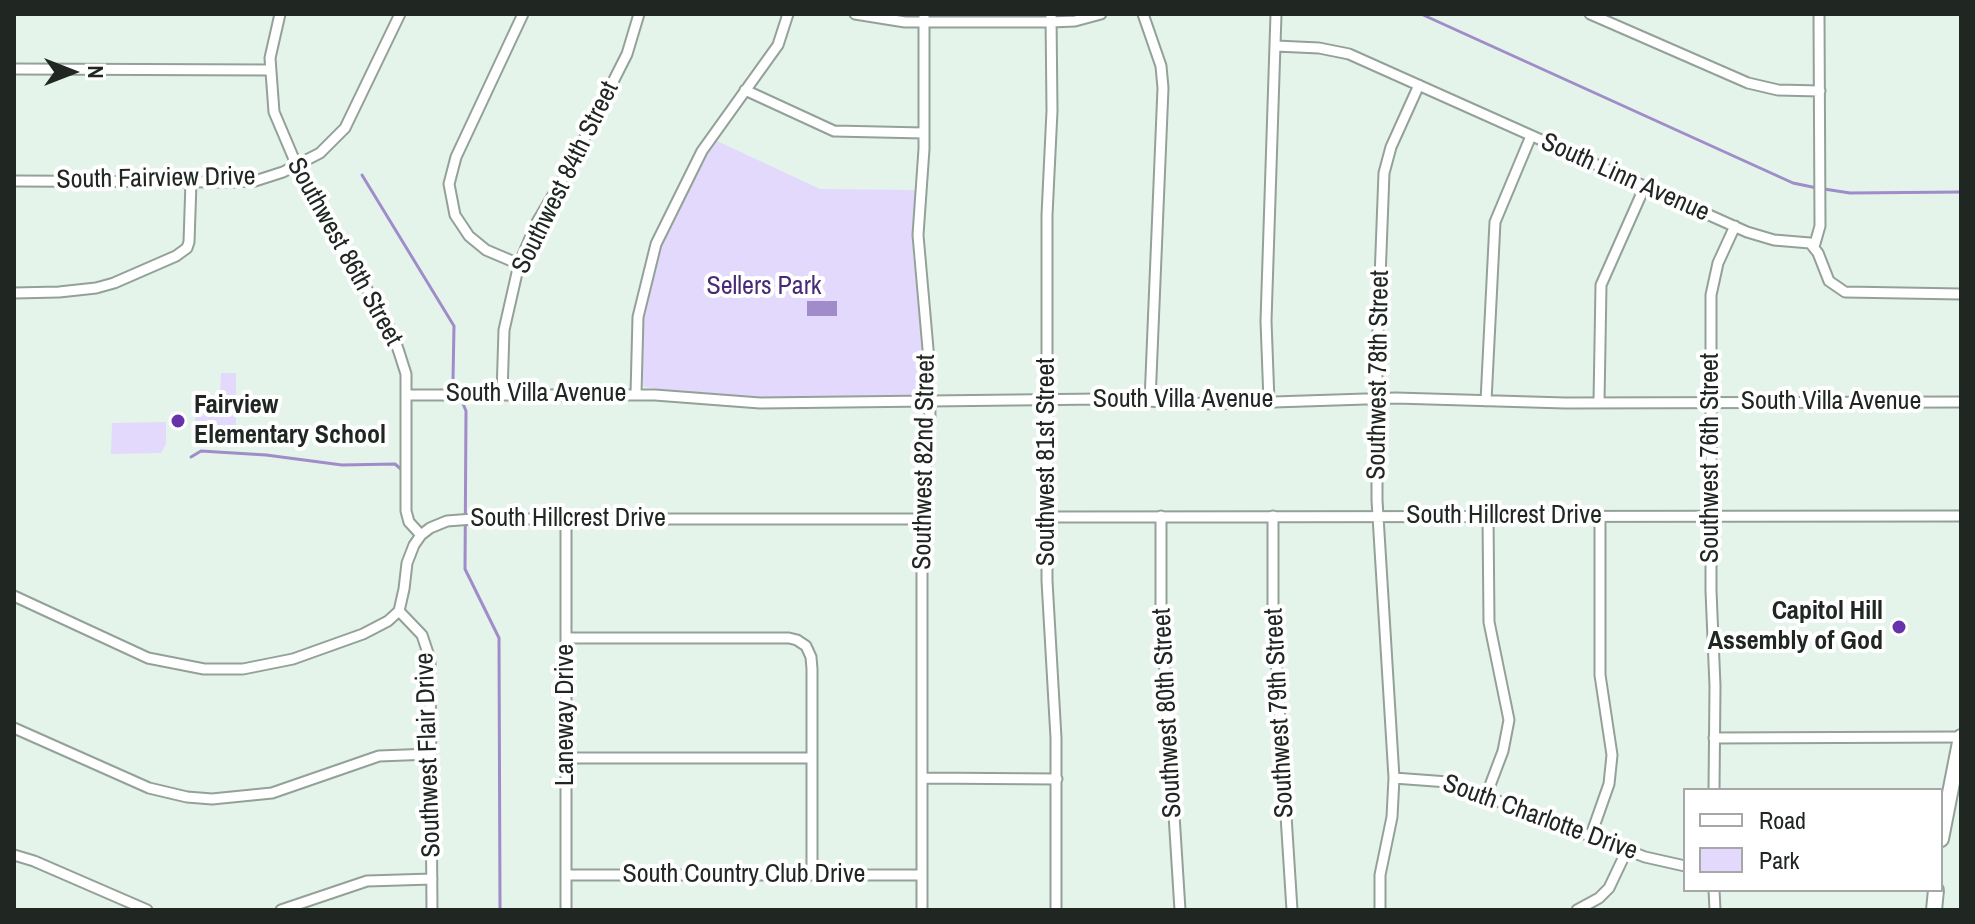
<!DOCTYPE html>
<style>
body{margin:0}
#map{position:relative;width:1975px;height:924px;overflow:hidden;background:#e4f4eb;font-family:"Archivo Narrow",sans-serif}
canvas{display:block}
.frame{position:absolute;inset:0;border:16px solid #202622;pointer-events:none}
.legend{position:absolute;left:1683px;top:788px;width:260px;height:104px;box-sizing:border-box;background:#fff;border:2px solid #a6a8a7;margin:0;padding:10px 14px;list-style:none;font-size:24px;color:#202622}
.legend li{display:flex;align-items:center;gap:16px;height:40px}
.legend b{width:40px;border:2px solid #a6a8a7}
.north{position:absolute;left:32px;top:32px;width:80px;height:80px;-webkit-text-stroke:6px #fff;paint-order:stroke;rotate:90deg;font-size:22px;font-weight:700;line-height:32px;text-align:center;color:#202622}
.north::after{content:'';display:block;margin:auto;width:28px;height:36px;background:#202622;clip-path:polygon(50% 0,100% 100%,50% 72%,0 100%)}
</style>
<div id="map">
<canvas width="1975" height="924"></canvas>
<div class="frame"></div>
<ul class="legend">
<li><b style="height:10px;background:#fff"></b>Road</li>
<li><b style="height:22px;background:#e3d9fc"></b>Park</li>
</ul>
<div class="north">N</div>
</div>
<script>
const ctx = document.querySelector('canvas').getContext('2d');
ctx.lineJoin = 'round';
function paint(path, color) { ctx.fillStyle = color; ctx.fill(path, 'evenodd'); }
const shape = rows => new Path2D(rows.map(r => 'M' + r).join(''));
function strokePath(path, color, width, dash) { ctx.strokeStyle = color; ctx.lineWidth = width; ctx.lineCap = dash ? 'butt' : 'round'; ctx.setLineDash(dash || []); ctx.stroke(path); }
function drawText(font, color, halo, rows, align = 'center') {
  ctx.font = font + ' "Archivo Narrow",sans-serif'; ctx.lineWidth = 8; ctx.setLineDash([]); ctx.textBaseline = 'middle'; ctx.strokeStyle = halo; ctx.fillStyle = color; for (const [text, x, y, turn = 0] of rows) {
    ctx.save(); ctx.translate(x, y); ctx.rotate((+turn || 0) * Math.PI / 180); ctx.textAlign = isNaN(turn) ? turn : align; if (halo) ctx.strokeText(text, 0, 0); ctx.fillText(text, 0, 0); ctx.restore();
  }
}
paint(shape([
 [715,140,820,189,916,190,913,254,922,344,924,390,920,396,913,398,755,399,720,397,644,387,641,379,641,333,655,262,665,236],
 [221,373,236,373,236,437,195,437,195,395,220,395],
 [166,422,166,444,161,453,111,454,112,423]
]), '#e3d9fc');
paint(shape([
 [807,301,837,301,837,316,807,316]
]), '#9f8cc8');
strokePath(shape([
 [1421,14,1793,183,1817,188],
 [362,175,454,326,453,379,466,411,465,569,499,638,500,910],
 [1824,189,1850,193,1961,192],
 [191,457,201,451,266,455,342,465,395,464,402,470]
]), '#9f8cc8', 3);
const minor = shape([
 [280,14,270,58,274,112,302,178,392,332,399,352,406,374,406,511,409,522,421,535],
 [855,14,905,22,1051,22,1075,21,1101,14],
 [1051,14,1052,111,1047,215,1047,581,1056,738,1056,910],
 [1143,14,1161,66,1163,88,1150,401],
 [1590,14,1748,83,1778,90,1820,91],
 [1276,46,1319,48,1349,54,1747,232,1774,240,1810,243,1818,253,1829,281,1845,292,1961,294],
 [14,69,270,70],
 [745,90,834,131,924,133],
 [14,181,232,182,255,181,283,172,320,153,345,128,400,14],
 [1814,247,1820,226,1819,14],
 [519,264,486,250,469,236,455,215,449,184,456,157,523,14],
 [14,293,59,292,96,288,114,283,176,256,187,248,189,242,191,182],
 [502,394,504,330,519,264,537,222,572,163,627,54,639,14],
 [636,394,638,317,656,244,702,151,778,45,788,14],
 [406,395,655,395,760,403,1100,399,1213,404,1396,398,1565,403,1961,402],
 [1269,401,1266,321,1276,14],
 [1486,401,1495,222,1531,136],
 [1599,402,1601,285,1645,186],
 [1161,516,1161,609,1180,910],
 [1273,516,1273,611,1292,910],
 [1048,517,1961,516],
 [566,519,566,910],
 [14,596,148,658,204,669,243,669,293,659,363,634,388,621,399,611,404,589,407,563,414,545,421,535,430,528,447,521,473,519,923,519],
 [399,611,422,635,430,659,432,910],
 [566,638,789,638,797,640,806,646,811,657,812,669,812,875],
 [14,728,149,788,187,797,212,799,272,793,379,756,431,754],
 [1714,738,1961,737],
 [566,758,811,758],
 [923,778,1057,779],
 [1394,778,1448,782,1645,857,1685,866],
 [1714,790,1715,686,1711,591,1711,295,1718,263,1735,226],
 [1486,796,1503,751,1509,720,1489,622,1488,516],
 [1591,835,1609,784,1612,755,1600,675,1600,516],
 [14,855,34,861,147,910],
 [566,875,922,875],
 [1714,890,1715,910],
 [281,910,367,881,432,879],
 [922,910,922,505,930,416,928,349,918,235,924,149,924,14],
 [1380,910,1380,875,1392,817,1394,778,1377,500,1377,357,1384,173,1391,147,1419,85],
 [1577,910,1599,898,1609,888,1627,850]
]);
const secondary = shape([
 [1941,839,1961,737],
 [1934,910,1936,890]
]);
strokePath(minor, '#93a199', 13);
strokePath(secondary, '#93a199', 18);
strokePath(minor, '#fff', 9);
strokePath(secondary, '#fff', 14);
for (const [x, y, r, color] of [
 [178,421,8,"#63a"],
 [1899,627,8,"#63a"]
]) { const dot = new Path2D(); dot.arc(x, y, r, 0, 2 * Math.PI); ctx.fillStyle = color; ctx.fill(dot); strokePath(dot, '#fff', 3); }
drawText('26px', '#202622', '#fff', [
 ["Southwest 84th Street",566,178,-64],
 ["South Linn Avenue",1625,178,24],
 ["South Fairview Drive",156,179,-1],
 ["Southwest 86th Street",344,252,61],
 ["Southwest 78th Street",1379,375,-89],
 ["South Villa Avenue",536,394],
 ["South Villa Avenue",1183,400],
 ["South Villa Avenue",1831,402],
 ["Southwest 76th Street",1711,458,-90],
 ["Southwest 82nd Street",925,462,-89],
 ["Southwest 81st Street",1047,462,-90],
 ["South Hillcrest Drive",1504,516],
 ["South Hillcrest Drive",568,519],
 ["Southwest 80th Street",1168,713,-93],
 ["Southwest 79th Street",1280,713,-93],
 ["Laneway Drive",566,715,-90],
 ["Southwest Flair Drive",429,755,-92],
 ["South Charlotte Drive",1540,818,20],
 ["South Country Club Drive",744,875]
]);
drawText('26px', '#482b74', '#fff', [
 ["Sellers Park",764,287]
]);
drawText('bold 26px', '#202622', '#fff', [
 ["Fairview",194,406],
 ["Elementary School",194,436],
 ["Capitol Hill",1883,612,"right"],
 ["Assembly of God",1883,642,"right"]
], 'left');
</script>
